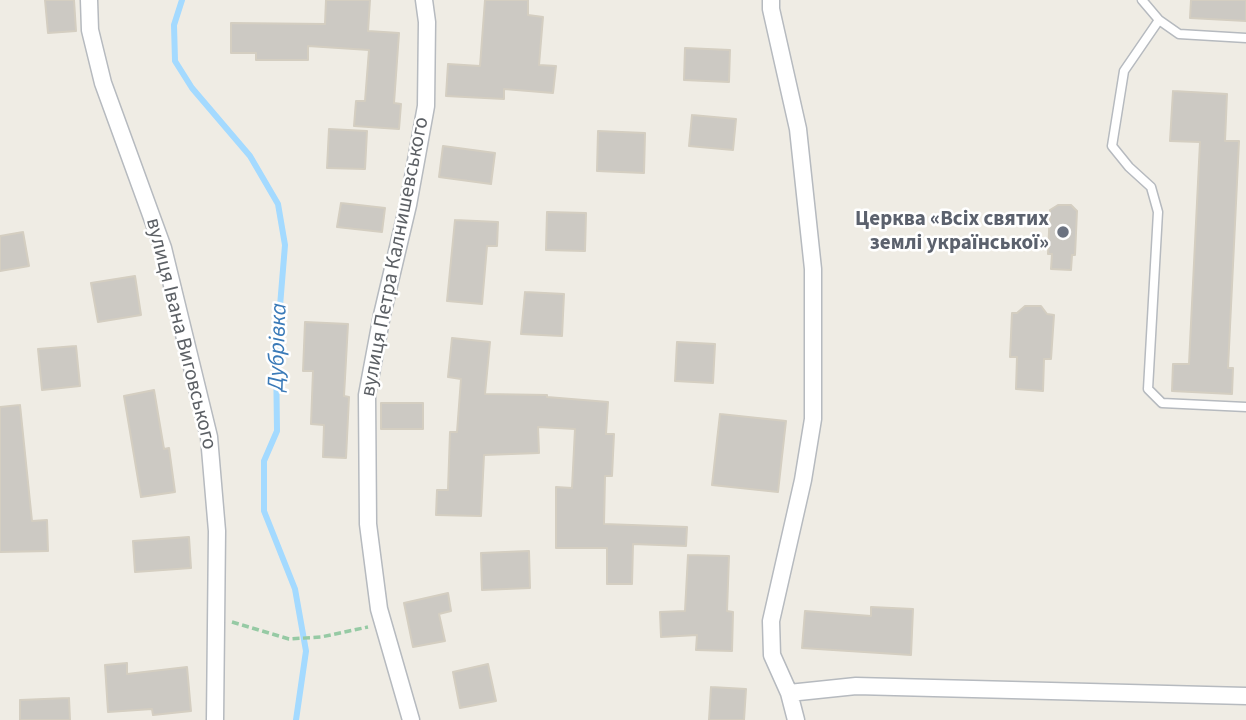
<!DOCTYPE html>
<meta charset="utf-8">
<style>
body{margin:0}
canvas{display:block;background:#efece4}
</style>
<canvas width="1246" height="720"></canvas>
<script>
const ctx = document.querySelector('canvas').getContext('2d');
ctx.lineJoin = 'round';
const shape = rows => new Path2D(rows.map(r => 'M' + r).join(''));
function strokePath(path, color, width, dash) { ctx.strokeStyle = color; ctx.lineWidth = width; ctx.lineCap = dash ? 'butt' : 'round'; ctx.setLineDash(dash || []); ctx.stroke(path); }
function paint(path, color) { ctx.fillStyle = color; ctx.fill(path, 'evenodd'); }
function drawText(font, color, halo, rows, align = 'center') {
  ctx.font = font + ' "Source Sans 3",sans-serif'; ctx.lineWidth = 5; ctx.setLineDash([]); ctx.textBaseline = 'middle'; ctx.strokeStyle = halo; ctx.fillStyle = color; for (const [text, x, y, turn = 0] of rows) {
    ctx.save(); ctx.translate(x, y); ctx.rotate((+turn || 0) * Math.PI / 180); ctx.textAlign = isNaN(turn) ? turn : align; if (halo) ctx.strokeText(text, 0, 0); ctx.fillText(text, 0, 0); ctx.restore();
  }
}
strokePath(shape([
 [182,0,174,25,175,61,192,88,250,156,278,204,285,245,276,355,277,431,264,461,264,511,295,589,306,651,296,720]
]), '#a4daff', 6);
const building = shape([
 [45,0,74,0,76,31,48,33,45,0],
 [326,0,370,0,368,31,399,33,394,103,401,104,399,129,354,126,356,101,365,101,369,50,308,46,308,60,256,60,256,53,231,53,231,23,325,24,326,0],
 [485,0,528,0,528,15,543,17,539,65,556,66,553,93,504,89,504,99,446,96,448,64,480,66,485,0],
 [1191,0,1246,0,1246,21,1190,18,1191,0],
 [685,48,730,50,729,82,684,80,685,48],
 [1173,91,1227,94,1225,141,1239,141,1228,368,1233,368,1232,394,1172,391,1173,364,1189,364,1200,142,1170,141,1173,91],
 [692,115,736,119,733,150,689,146,692,115],
 [329,129,367,131,365,169,327,168,329,129],
 [598,131,645,133,644,173,597,171,598,131],
 [443,146,495,153,491,184,439,177,443,146],
 [341,203,385,208,382,232,337,227,341,203],
 [1058,205,1071,205,1077,211,1075,255,1072,255,1071,270,1051,269,1052,254,1048,254,1050,210,1058,205],
 [547,212,586,213,585,251,546,250,547,212],
 [455,220,498,222,497,246,487,246,482,304,447,301,455,220],
 [23,232,29,266,0,271,0,236,23,232],
 [135,276,141,315,98,322,91,283,135,276],
 [525,292,564,294,562,336,521,334,525,292],
 [1025,306,1041,306,1047,314,1054,315,1051,359,1044,359,1043,391,1016,389,1017,357,1010,357,1012,313,1017,313,1025,306],
 [305,322,348,324,344,396,349,397,346,458,323,457,324,425,311,424,313,371,303,371,305,322],
 [452,338,490,342,485,394,547,395,547,397,608,402,606,434,614,434,612,476,605,476,604,524,687,527,686,546,633,544,632,584,607,584,607,548,556,548,556,487,572,488,575,429,538,427,539,453,484,455,481,516,436,515,437,490,448,490,450,432,457,432,461,379,448,377,452,338],
 [677,342,715,344,713,383,675,381,677,342],
 [76,346,80,386,42,390,38,349,76,346],
 [154,390,164,449,169,448,175,492,141,497,124,396,154,390],
 [381,403,423,403,423,429,381,429,381,403],
 [20,405,32,521,47,520,48,551,0,552,0,407,20,405],
 [720,414,786,421,778,492,712,485,720,414],
 [189,537,191,568,135,572,133,541,189,537],
 [529,551,530,588,482,590,481,553,529,551],
 [688,555,729,556,727,611,733,612,732,651,696,650,697,635,661,637,660,612,685,611,688,555],
 [448,593,451,611,439,614,445,641,413,647,404,603,448,593],
 [871,607,913,609,911,655,802,648,805,611,871,616,871,607],
 [127,663,127,674,187,667,191,711,153,715,152,709,108,712,105,665,127,663],
 [488,664,496,701,460,708,453,672,488,664],
 [711,687,746,689,744,720,709,720,711,687],
 [69,698,70,720,20,720,20,700,69,698]
]);
paint(building, '#ccc9c3');
strokePath(building, '#d4cec1', 2);
const lane = shape([
 [1142,0,1159,20,1179,34,1246,38],
 [1159,20,1124,71,1112,146,1129,167,1151,187,1158,212,1148,389,1162,403,1246,407]
]);
const street = shape([
 [89,0,90,30,103,83,163,248,209,437,217,531,215,720],
 [771,0,771,9,798,129,813,269,813,419,803,480,771,621,772,655,789,693,796,720],
 [789,693,856,686,1246,696],
 [411,720,379,609,368,524,367,395,382,315,408,205,426,106,427,22,424,0]
]);
strokePath(lane, '#b6babf', 11);
strokePath(street, '#b6babf', 19);
strokePath(shape([
 [232,622,289,639,321,637,368,627]
]), '#96caa4', 3.5, [7, 3.5]);
strokePath(lane, '#fff', 8);
strokePath(street, '#fff', 16);
for (const [x, y, r, color] of [
 [1063,232,7,"#6b7280"]
]) { const dot = new Path2D(); dot.arc(x, y, r, 0, 2 * Math.PI); ctx.fillStyle = color; ctx.fill(dot); strokePath(dot, '#fff', 2.5); }
drawText('bold 21px', '#5b616d', '#fff', [
 ["Церква «Всіх святих",1049,220],
 ["землі української»",1049,244]
], 'right');
drawText('21px', '#5c6065', '#fff', [
 ["вулиця Петра Калнишевського",396,257,-79],
 ["вулиця Івана Виговського",180,334,76]
]);
drawText('italic 23px', '#3a7ab8', '#fff', [
 ["Дубрівка",279,347,-88]
]);
</script>
